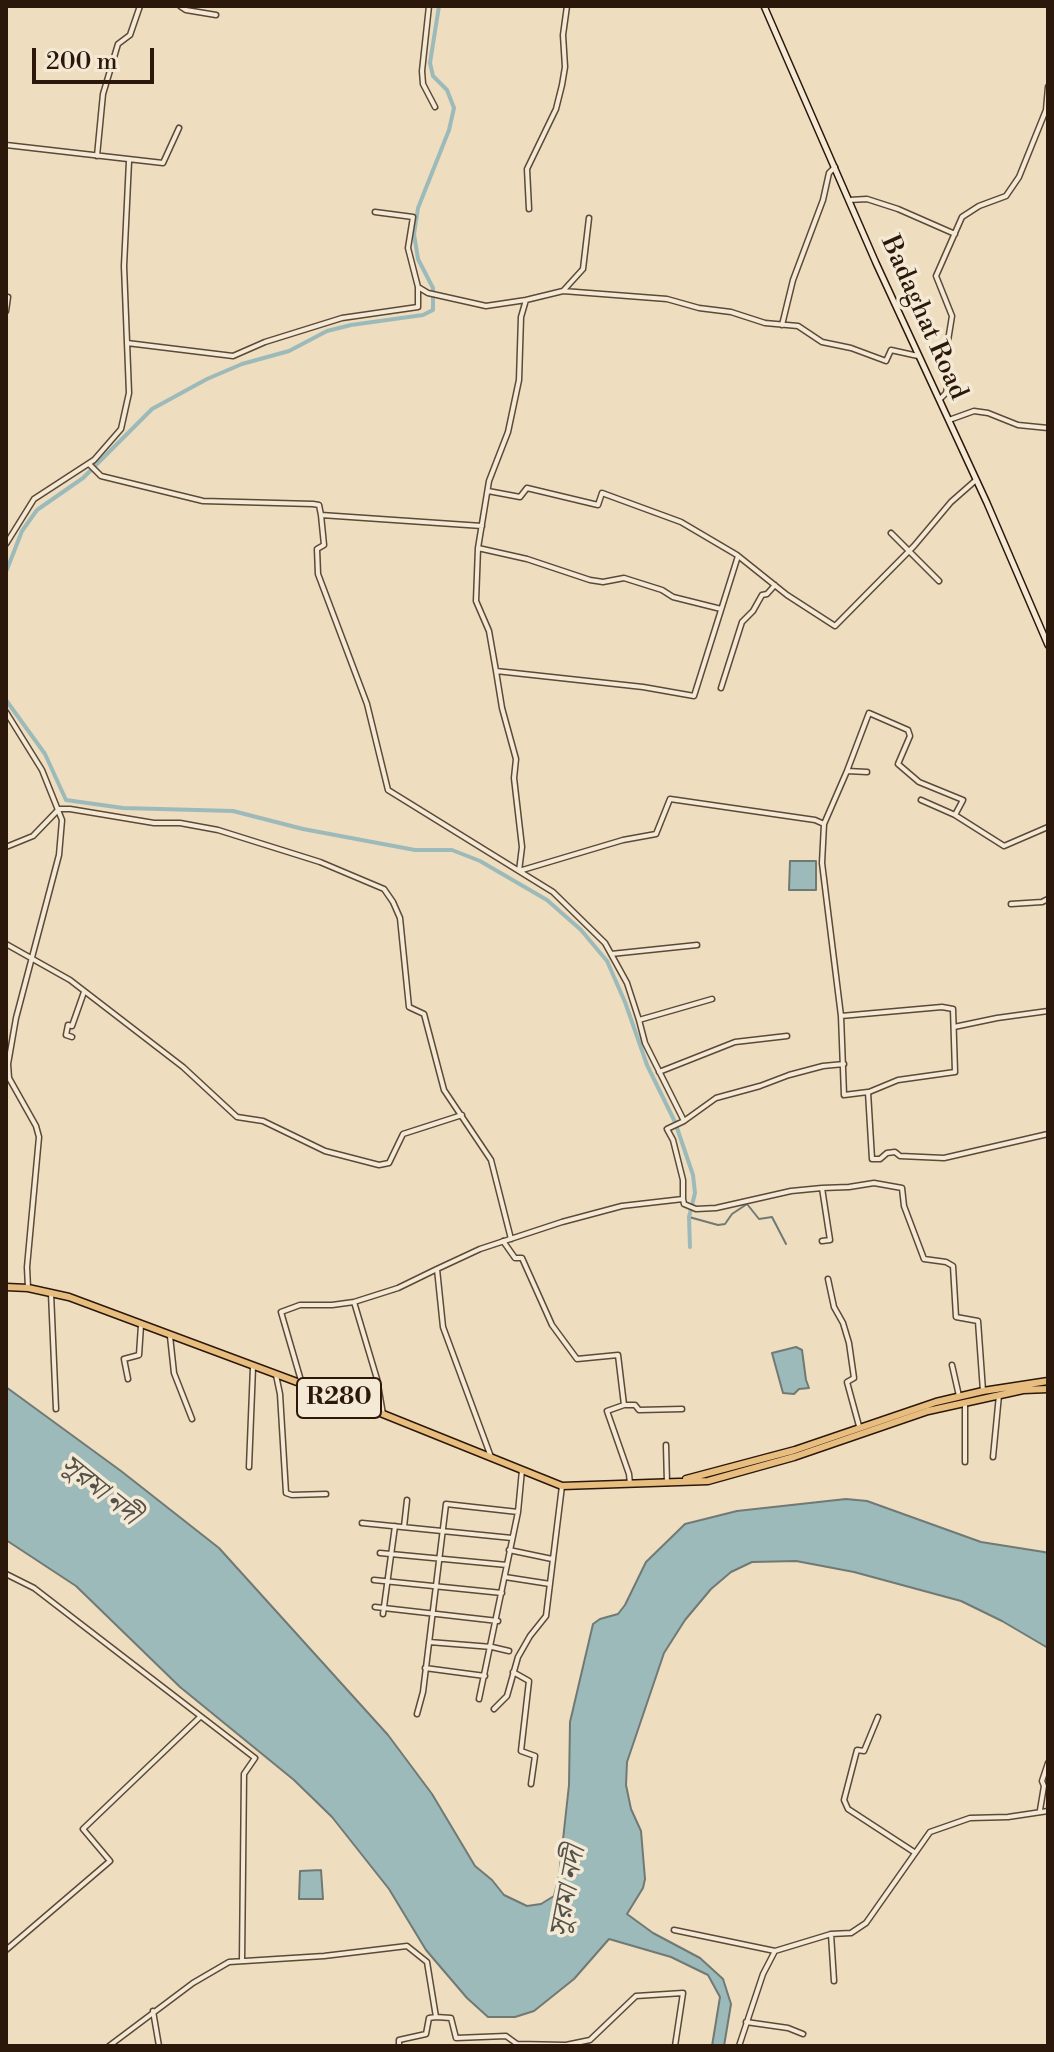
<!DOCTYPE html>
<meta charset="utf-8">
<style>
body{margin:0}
#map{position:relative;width:1054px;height:2052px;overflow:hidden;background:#eeddbf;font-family:"Libre Bodoni",serif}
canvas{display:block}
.frame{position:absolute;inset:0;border:8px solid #2c180a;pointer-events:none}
.scale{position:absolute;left:32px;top:48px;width:122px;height:36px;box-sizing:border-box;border:4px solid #2c180a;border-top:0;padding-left:10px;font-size:24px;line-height:28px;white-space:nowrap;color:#2c180a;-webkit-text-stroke:6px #f4e9d5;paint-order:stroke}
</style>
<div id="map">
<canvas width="1054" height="2052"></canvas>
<div class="frame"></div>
<div class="scale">200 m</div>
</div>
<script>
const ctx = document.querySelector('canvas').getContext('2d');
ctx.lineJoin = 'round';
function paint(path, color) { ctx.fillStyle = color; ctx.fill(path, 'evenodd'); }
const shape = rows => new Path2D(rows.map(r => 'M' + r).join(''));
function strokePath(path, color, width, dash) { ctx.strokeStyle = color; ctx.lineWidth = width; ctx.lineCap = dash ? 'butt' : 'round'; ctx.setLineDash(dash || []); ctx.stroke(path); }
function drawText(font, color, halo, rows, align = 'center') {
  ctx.font = font + ' "Libre Bodoni","Noto Serif Bengali",serif'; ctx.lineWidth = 7; ctx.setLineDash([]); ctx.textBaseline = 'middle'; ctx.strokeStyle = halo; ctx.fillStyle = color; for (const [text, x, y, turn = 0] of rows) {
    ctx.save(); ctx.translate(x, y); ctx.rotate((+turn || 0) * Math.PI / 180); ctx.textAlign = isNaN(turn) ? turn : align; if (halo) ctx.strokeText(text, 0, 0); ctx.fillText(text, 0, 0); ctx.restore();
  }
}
const water = shape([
 [790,861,816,861,816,890,789,890,790,861],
 [796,1347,802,1350,806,1380,809,1388,799,1389,794,1394,783,1393,772,1353,796,1347],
 [6,1387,121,1471,219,1548,388,1735,432,1794,475,1866,492,1880,504,1895,527,1906,541,1904,554,1896,559,1876,569,1785,570,1722,593,1624,600,1619,618,1614,625,1605,646,1562,685,1524,737,1511,846,1499,867,1501,981,1542,1044,1552,1048,1553,1048,1648,1002,1621,961,1601,854,1572,796,1561,752,1562,731,1572,711,1589,685,1620,664,1653,627,1762,626,1785,631,1809,641,1831,645,1879,643,1888,627,1914,653,1933,700,1958,723,1979,731,2004,724,2046,712,2046,720,1997,708,1975,671,1957,609,1939,574,1979,534,2011,515,2017,488,2017,467,1998,426,1950,389,1889,332,1817,294,1780,180,1687,76,1586,6,1540,6,1387],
 [321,1870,323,1899,299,1899,300,1871,321,1870]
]);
paint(water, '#9dbabb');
strokePath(water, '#707974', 2);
strokePath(shape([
 [689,1217,718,1225,725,1224,732,1214,747,1204,759,1219,772,1217,786,1244]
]), '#707974', 2);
strokePath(shape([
 [6,572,22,531,37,510,83,478,152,409,207,379,242,364,289,351,327,331,351,325,423,315,433,310,433,288,418,259,414,234,418,208,449,130,454,108,447,90,433,76,430,63,439,6],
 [6,700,45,754,66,800,123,808,233,811,303,829,415,850,452,850,480,861,547,900,581,930,607,961,625,1002,647,1065,675,1122,693,1175,695,1193,689,1217,690,1247]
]), '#9dbabb', 4);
const minor = shape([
 [180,6,186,10,216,15],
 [429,6,422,71,423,84,435,107],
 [6,145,163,163,179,128],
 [97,156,103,94,118,44,130,35,140,6],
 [849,200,867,199,898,209,955,234],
 [529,209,527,169,556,109,562,85,565,67,563,35,567,6],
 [375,212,413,217,408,248,418,287,428,293,486,306,526,300],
 [563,291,583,269,589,218],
 [6,311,8,297],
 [782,325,793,280,823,200,829,173,835,167],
 [127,343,233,356,265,342,342,318,418,307,418,287],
 [940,399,946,393,947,387,946,353,952,316,936,276,962,217,979,206,1006,196,1019,177,1046,110,1048,87],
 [949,420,974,411,988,413,1018,425,1048,428],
 [89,464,101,476,203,501,313,504,319,505,321,515,482,526],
 [488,491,520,497,527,488,598,505,602,493,681,522,737,555,787,595,835,626,914,546,951,502,976,480],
 [321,515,324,545,317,549,318,574,367,704,388,790,519,871,522,847,514,778,516,759,502,708,496,671],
 [891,533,939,581],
 [6,544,34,499,94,460,121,429,129,393,124,266,129,161],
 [478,548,527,559,590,580,603,582,624,578,662,590,673,597,721,609],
 [738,556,694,696,643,687,496,671,489,631,476,601,478,548,489,481,508,432,519,380,521,317,526,300,563,291,667,299,699,308,731,312,765,323,798,326,822,342,851,348,886,361,891,350,918,356],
 [721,688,742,622,753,611,762,595,767,594,775,585],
 [6,712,42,770,62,820,59,855,16,1018,8,1064,9,1078,36,1126,39,1137,27,1267,28,1288],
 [847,771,869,713,908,730,910,736,898,764,919,782,963,800,955,815],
 [921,800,955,815,1004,846,1048,827],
 [824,824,822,863,841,1016,844,1095,868,1092,872,1159,880,1159,887,1153,895,1152,900,1156,944,1158,1048,1134],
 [6,847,33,836,59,809,70,809,154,823,180,823,218,830,320,862,384,889,393,902,400,918,409,1007,424,1014,444,1090,491,1160,511,1239],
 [1011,904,1042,902,1048,899],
 [6,944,70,980,183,1067,237,1117,263,1121,325,1151,379,1165,389,1163,403,1134,462,1115],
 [611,954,697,945],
 [841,1016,942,1007,953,1009,955,1072,898,1080,869,1092],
 [639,1020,627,983,605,943,553,892,519,871,623,840,656,834,670,799,815,820,824,824,847,771,867,772],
 [954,1027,997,1018,1048,1011],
 [72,1037,66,1035,68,1025,72,1026,84,992],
 [659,1072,735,1042,787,1036],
 [684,1121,716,1098,760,1086,789,1075,823,1066,844,1064],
 [822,1188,849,1187,874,1183,902,1188,904,1206,924,1259,946,1262,953,1266,956,1317,978,1321,983,1391],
 [683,1199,684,1204,696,1209,716,1208,791,1191,822,1188,830,1240,822,1241],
 [503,1241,515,1258,522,1258,552,1325,577,1359,618,1355,624,1405,607,1411,629,1474,630,1484],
 [828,1279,834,1307,843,1323,849,1343,854,1378,847,1382,859,1426],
 [51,1293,56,1409],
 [170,1336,174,1373,192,1419],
 [952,1365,959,1396],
 [276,1375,280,1394,286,1493,292,1495,326,1494],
 [128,1379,124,1359,139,1355,141,1325],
 [302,1384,281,1312,300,1305,332,1305,354,1302],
 [624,1405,635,1405,639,1410,682,1409],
 [383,1414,377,1379,354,1302,398,1288,437,1269],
 [666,1445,667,1483],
 [491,1457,443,1327,437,1269,480,1249,562,1222,622,1206,683,1199,683,1180,673,1140,667,1129,684,1121,645,1043,639,1020,712,999],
 [993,1457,999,1395],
 [965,1462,965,1402],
 [249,1467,253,1367],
 [362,1523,512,1538],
 [404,1527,407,1500],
 [509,1550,552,1559],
 [380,1553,507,1565],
 [6,1574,34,1588,255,1758,244,1774,242,1961],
 [505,1577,550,1584],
 [374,1580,502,1593],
 [375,1607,498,1621],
 [383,1614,395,1526],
 [429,1642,492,1647,509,1651],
 [425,1668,485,1676],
 [513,1672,529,1681,521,1751,535,1756,531,1784],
 [479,1699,518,1512,522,1470],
 [494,1709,507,1696,518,1657,530,1636,546,1616,562,1486],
 [417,1714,423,1692,446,1504,518,1512],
 [878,1717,864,1751,857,1750,844,1800,848,1809,914,1852],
 [1040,1810,1044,1786,1042,1781,1048,1763],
 [674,1930,775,1951],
 [831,1934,834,1981],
 [6,1950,110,1861,83,1829,200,1717],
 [153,2011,159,2046],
 [746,2022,788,2028,803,2034],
 [109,2046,193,1983,229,1962,324,1956,407,1946,427,1962,436,2017,451,2018,456,2038,506,2036,517,2044,566,2045,590,2040,636,1996,683,1993,675,2046],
 [399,2046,399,2040,426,2034,429,2018,436,2017],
 [739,2046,763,1974,775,1951,831,1934,851,1933,866,1923,930,1832,970,1818,1008,1817,1048,1811]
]);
const secondary = shape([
 [764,6,876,263,987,503,1048,645]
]);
const primary = shape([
 [6,1287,28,1288,69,1297,383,1414,562,1486,708,1481,794,1457,928,1411,1023,1390,1048,1389],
 [686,1479,795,1450,936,1402,983,1391,1048,1381]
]);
strokePath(minor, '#5c4937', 7);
strokePath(secondary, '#2c180a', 8);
strokePath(primary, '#2c180a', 9);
strokePath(minor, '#f4e9d5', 4);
strokePath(secondary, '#f4e9d5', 5);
strokePath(primary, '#e7be80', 6);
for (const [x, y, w] of [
 [339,1398,84]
]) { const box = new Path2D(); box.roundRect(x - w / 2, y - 20, w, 40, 6); ctx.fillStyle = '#f4e9d5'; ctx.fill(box); strokePath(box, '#2c180a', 2); }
drawText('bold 24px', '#2c180a', null, [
 ["R280",339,1398]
]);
drawText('26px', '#2c180a', '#f4e9d5', [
 ["Badaghat Road",923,318,66]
]);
drawText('italic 28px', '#545148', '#f4e9d5', [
 ["সুরমা নদী",99,1491,39],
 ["সুরমা নদী",569,1892,-79]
]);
</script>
